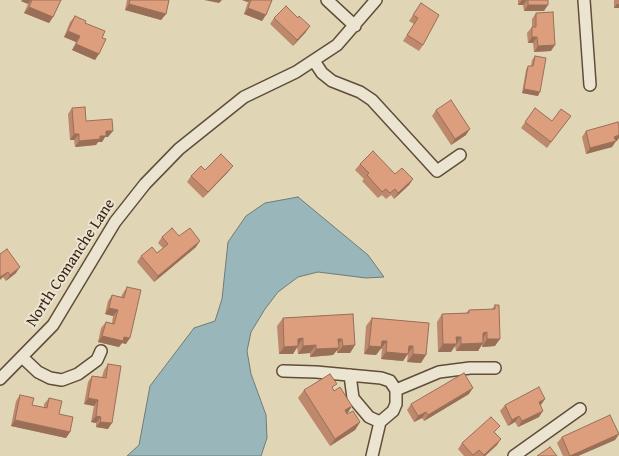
<!DOCTYPE html>
<style>
body{margin:0}
canvas{display:block;background:#e0d6b6}
</style>
<canvas width="619" height="456"></canvas>
<script>
const ctx = document.querySelector('canvas').getContext('2d');
ctx.lineJoin = 'round';
function paint(path, color) { ctx.fillStyle = color; ctx.fill(path, 'evenodd'); }
const shape = rows => new Path2D(rows.map(r => 'M' + r).join(''));
function strokePath(path, color, width, dash) { ctx.strokeStyle = color; ctx.lineWidth = width; ctx.lineCap = dash ? 'butt' : 'round'; ctx.setLineDash(dash || []); ctx.stroke(path); }
function drawText(font, color, halo, rows, align = 'center') {
  ctx.font = font + ' "Gentium Book Plus",serif'; ctx.lineWidth = 4; ctx.setLineDash([]); ctx.textBaseline = 'middle'; ctx.strokeStyle = halo; ctx.fillStyle = color; for (const [text, x, y, turn = 0] of rows) {
    ctx.save(); ctx.translate(x, y); ctx.rotate((+turn || 0) * Math.PI / 180); ctx.textAlign = isNaN(turn) ? turn : align; if (halo) ctx.strokeText(text, 0, 0); ctx.fillText(text, 0, 0); ctx.restore();
  }
}
const water = shape([
 [298,197,368,255,384,277,366,278,318,272,298,277,278,292,265,309,251,332,247,351,251,374,266,415,267,438,261,456,127,456,139,445,150,386,194,328,215,321,222,299,228,242,246,216,265,203,298,197]
]);
paint(water, '#99b6ba');
strokePath(water, '#717a76', 1);
const minor = shape([
 [327,0,355,26],
 [584,0,590,85],
 [314,61,322,73,332,81,360,92,372,100,437,171,460,155],
 [22,357,38,372,50,378,62,380,78,374,97,360,101,351],
 [283,371,316,372,381,378,390,381,396,390,396,404,393,411,380,422,369,417,353,398,350,375],
 [0,379,53,325,115,222,145,184,179,149,244,97,296,72,337,45,376,0],
 [396,390,439,372,470,368,495,368],
 [372,456,380,422],
 [514,456,580,409]
]);
strokePath(minor, '#604d3a', 14);
strokePath(minor, '#ebe4d0', 11);
paint(shape([
 [22,0,61,0,53,17,49,23,24,13,28,4,21,1],
 [127,0,169,0,166,14,161,20,125,10],
 [242,0,272,0,262,21,244,14,248,2],
 [518,0,548,0,544,11,524,11,523,5,518,5],
 [614,0,619,0,619,8,614,8],
 [421,3,423,45,419,51,403,41,414,24,409,21],
 [536,13,551,51,534,52,533,43,528,43,527,33,532,27,532,19],
 [75,16,85,23,102,38,95,60,72,50,76,42,64,37,70,22],
 [274,18,298,18,306,32,293,46,270,24],
 [535,56,538,96,522,93,526,70,528,66,531,66,532,60],
 [72,108,86,121,108,137,105,137,102,142,98,142,96,145,75,147,74,140,70,140,68,114],
 [535,108,552,121,571,116,547,148,521,128],
 [436,110,466,135,451,145,432,116],
 [586,131,617,141,616,141,612,147,586,154,582,137],
 [360,164,395,174,413,179,409,185,394,199,391,195,386,199,382,195,378,198,362,181,364,179,355,170],
 [205,170,228,172,203,198,187,182,191,176],
 [179,236,196,247,154,282,137,262,141,256,157,253,163,248,158,243,162,237],
 [0,254,16,273,6,281,3,277],
 [127,287,126,344,122,343,119,347,98,342,101,328,106,322,112,323,113,316,105,314,108,301,112,295,121,297,123,293],
 [495,305,495,346,482,347,482,344,478,351,456,351,455,346,451,352,438,352,437,322,442,314,466,313,469,310,492,309],
 [353,314,355,345,350,353,337,353,337,350,333,355,310,357,310,353,298,354,297,347,293,354,279,354,277,326,283,318],
 [372,318,429,323,421,363,407,362,408,354,403,361,381,359,382,349,380,349,376,355,364,354,366,326],
 [108,364,108,429,96,427,96,423,91,422,94,406,84,404,88,382,92,376,102,377,104,370],
 [333,389,352,406,347,414,360,422,355,430,330,446,298,398,304,390],
 [469,394,424,421,422,418,414,422,407,410,411,404],
 [20,395,32,405,44,408,44,404,49,398,70,432,66,438,11,426,16,401],
 [505,405,541,405,539,417,518,427,515,422,508,426,500,411],
 [495,433,497,445,485,456,464,456,458,449,462,443],
 [619,434,615,440,578,456,563,456,557,443,562,437]
]), '#bd886c');
paint(shape([
 [23,0,31,0,28,4,21,1],
 [204,0,222,0,219,3],
 [242,0,250,0,248,2],
 [522,0,527,0,523,5,518,5],
 [129,4,166,14,161,20,125,10],
 [617,4,619,4,619,8,614,8],
 [528,5,548,5,544,11,524,11],
 [29,7,53,17,49,23,24,13],
 [248,8,266,15,262,21,244,14],
 [310,26,306,32,293,46,297,40],
 [68,31,80,36,76,42,64,37],
 [532,37,537,37,533,43,528,43],
 [76,44,99,54,95,60,72,50],
 [555,45,551,51,534,52,538,46],
 [524,89,540,92,538,96,522,93],
 [470,129,466,135,451,145,455,139],
 [106,131,113,131,108,137,105,137,102,142,98,142,96,145,75,147,79,141,100,136],
 [74,134,79,134,74,140,70,140],
 [619,135,619,138,617,141,610,143,614,137],
 [616,141,612,147,586,154,590,148],
 [233,166,228,172,203,198,208,192],
 [413,179,409,185,394,199,398,193],
 [200,241,196,247,154,282,158,276],
 [20,267,16,273,6,281,10,275],
 [8,272,0,280,0,277],
 [109,308,118,310,113,316,105,314],
 [487,332,482,340,483,333],
 [102,336,124,337,130,338,126,344,122,343,119,347,98,342],
 [456,337,461,337,451,352,438,352,443,344],
 [303,338,293,354,279,354,284,347,298,339],
 [338,339,342,339,337,346],
 [487,339,500,339,495,346,482,347],
 [382,341,387,341,376,355,364,354,369,346],
 [483,343,478,351,456,351,461,344],
 [316,345,310,353,298,354,303,346],
 [355,345,350,353,337,353,343,346],
 [409,346,413,346,403,361,381,359,386,352],
 [339,348,333,355,310,357,316,349],
 [413,354,426,355,421,363,407,362],
 [473,388,469,394,424,421,428,415],
 [88,398,98,400,94,406,84,404],
 [545,399,541,405,534,408,539,402],
 [352,406,347,414,345,410],
 [543,411,539,417,518,427,522,421],
 [426,412,422,418,414,422,418,416],
 [96,416,101,417,96,423,91,422],
 [519,416,515,422,508,426,512,420],
 [15,420,70,432,66,438,11,426],
 [100,422,112,423,108,429,96,427],
 [360,422,355,430,330,446,335,439],
 [619,434,615,440,578,456,570,456],
 [501,439,497,445,485,456,483,456]
]), '#9a6f58');
const building = shape([
 [32,0,61,0,53,17,29,7,32,0],
 [130,0,169,0,166,14,129,4,130,0],
 [251,0,272,0,266,15,248,8,251,0],
 [528,0,548,0,548,5,528,5,528,0],
 [421,3,439,15,423,45,407,35,418,18,413,15,421,3],
 [286,6,298,18,299,16,310,26,297,40,274,18,286,6],
 [553,12,555,45,538,46,537,37,532,37,532,27,536,27,536,13,553,12],
 [75,16,86,21,85,23,105,31,102,38,106,39,99,54,76,44,80,36,68,31,75,16],
 [535,56,546,58,540,92,524,89,528,66,533,66,535,56],
 [451,100,470,129,455,139,436,110,451,100],
 [85,107,86,121,112,119,113,131,106,131,106,136,100,136,100,139,79,141,79,134,74,134,72,108,85,107],
 [535,108,552,121,561,109,571,116,551,142,525,122,535,108],
 [618,122,619,126,619,135,614,137,616,141,590,148,586,131,618,122],
 [373,151,395,174,402,168,413,179,398,193,395,189,390,193,386,189,382,192,367,175,369,173,360,164,373,151],
 [221,154,233,166,208,192,191,176,201,166,205,170,221,154],
 [172,228,179,236,190,228,200,241,158,276,141,256,152,247,157,253,168,244,162,237,172,228],
 [7,249,20,267,10,275,8,272,0,277,0,254,7,249],
 [127,287,141,290,130,338,124,337,123,341,102,336,106,322,114,324,118,310,109,308,112,295,124,298,127,287],
 [495,305,499,305,500,339,487,339,487,332,483,333,483,343,461,344,461,337,456,337,457,344,443,344,442,314,469,313,469,310,495,309,495,305],
 [353,314,355,345,343,346,342,339,338,339,339,348,316,349,316,345,303,346,303,338,298,339,298,346,284,347,283,318,353,314],
 [372,318,429,323,426,355,413,354,413,346,409,346,408,354,386,352,387,341,382,341,381,347,369,346,372,318],
 [108,364,121,366,112,423,100,422,101,417,96,416,98,400,88,398,92,376,106,378,108,364],
 [464,373,473,388,428,415,426,412,418,416,411,404,464,373],
 [330,374,337,384,332,387,334,391,340,387,352,406,345,410,347,414,353,411,360,422,335,439,304,390,330,374],
 [539,387,545,399,539,402,543,411,522,421,519,416,512,420,505,405,539,387],
 [20,395,34,398,32,405,47,408,49,398,62,401,59,414,73,417,70,432,15,420,20,395],
 [610,415,619,434,570,456,562,437,610,415],
 [491,417,500,426,494,432,501,439,484,455,479,450,473,455,462,443,491,417],
 [550,447,557,456,537,456,550,447]
]);
paint(building, '#dc9e7d');
strokePath(building, '#9a6f58', 1);
drawText('16px', '#351f11', '#ebe4d0', [
 ["North Comanche Lane",71,263,-57]
]);
</script>
